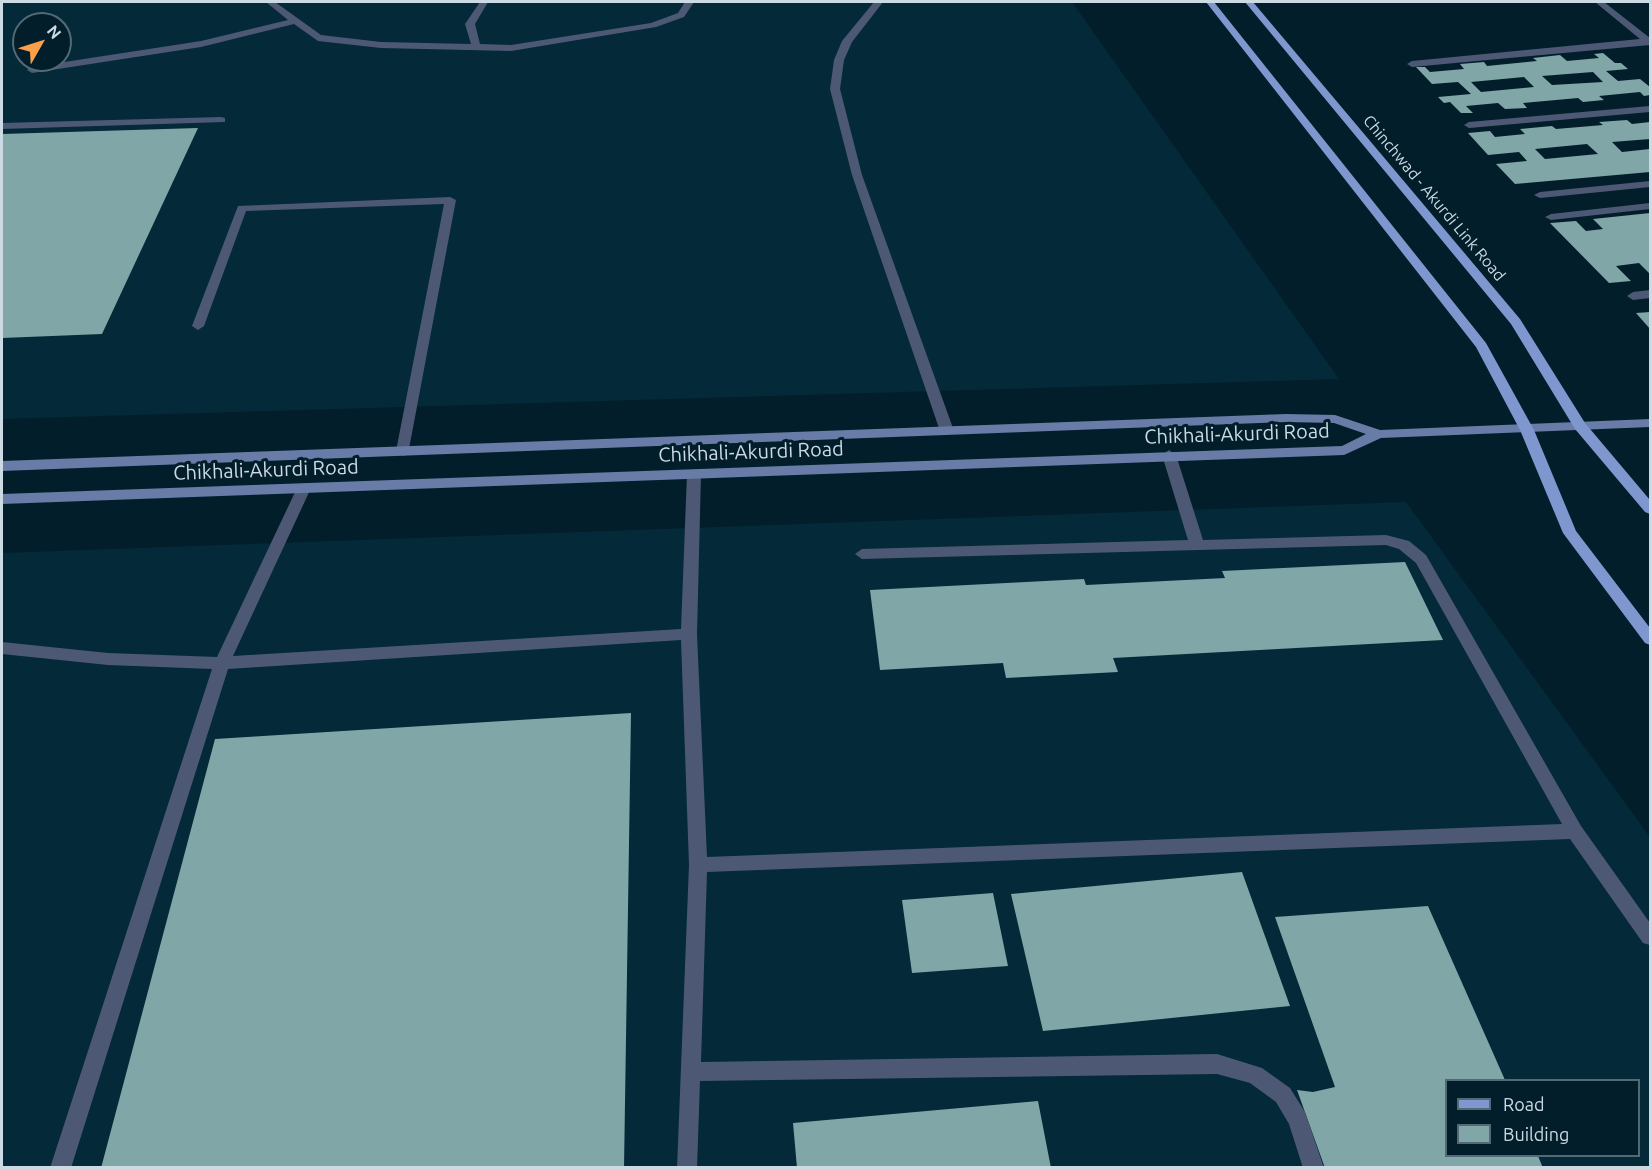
<!DOCTYPE html>
<style>
body{margin:0}
#map{position:relative;width:1652px;height:1169px;overflow:hidden;background:#031e2b;font-family:Ubuntu,sans-serif}
canvas{display:block}
.frame{position:absolute;inset:0;border:3px solid #cbdae3;pointer-events:none}
.legend{position:absolute;left:1445px;top:1079px;width:195px;height:78px;box-sizing:border-box;background:#031e2b;border:2px solid #536975;margin:0;padding:8px 10px;list-style:none;font-size:18px;color:#cbdae3}
.legend li{display:flex;align-items:center;gap:12px;height:30px}
.legend b{width:30px;border:2px solid #536975}
.north{position:absolute;left:12px;top:12px;width:60px;height:60px;box-sizing:border-box;background:#031e2b;border:2px solid #536975;border-radius:50%;rotate:51deg;font-size:16px;font-weight:700;line-height:24px;text-align:center;color:#cbdae3}
.north::after{content:'';display:block;margin:auto;width:21px;height:27px;background:#f9a04d;clip-path:polygon(50% 0,100% 100%,50% 72%,0 100%)}
</style>
<div id="map">
<canvas width="1652" height="1169"></canvas>
<div class="frame"></div>
<ul class="legend">
<li><b style="height:8px;background:#7f97cf"></b>Road</li>
<li><b style="height:16px;background:#80a6a7"></b>Building</li>
</ul>
<div class="north">N</div>
</div>
<script>
const ctx = document.querySelector('canvas').getContext('2d');
ctx.lineJoin = 'round';
function paint(path, color) { ctx.fillStyle = color; ctx.fill(path, 'evenodd'); }
const shape = rows => new Path2D(rows.map(r => 'M' + r).join(''));
function drawText(font, color, halo, rows, align = 'center') {
  ctx.font = font + ' Ubuntu,sans-serif'; ctx.lineWidth = 6; ctx.setLineDash([]); ctx.textBaseline = 'middle'; ctx.strokeStyle = halo; ctx.fillStyle = color; for (const [text, x, y, turn = 0] of rows) {
    ctx.save(); ctx.translate(x, y); ctx.rotate((+turn || 0) * Math.PI / 180); ctx.textAlign = isNaN(turn) ? turn : align; if (halo) ctx.strokeText(text, 0, 0); ctx.fillText(text, 0, 0); ctx.restore();
  }
}
paint(shape([
 [2,2,1072,2,1339,379,2,419],
 [24,24,60,24,60,60,24,60],
 [1406,502,1650,837,1650,1167,2,1167,2,553],
 [1446,1080,1638,1080,1638,1156,1446,1156]
]), '#042938');
paint(shape([
 [1603,53,1615,63,1621,63,1628,69,1606,71,1618,81,1640,79,1650,87,1650,95,1644,96,1640,92,1599,96,1604,100,1583,102,1578,98,1523,103,1527,108,1505,109,1498,103,1466,106,1473,113,1461,113,1450,102,1444,103,1438,97,1471,94,1458,82,1432,84,1416,67,1425,67,1430,72,1464,69,1460,64,1484,62,1487,66,1537,61,1533,58,1560,55,1567,61,1599,58,1594,54],
 [1593,72,1603,82,1552,85,1542,76],
 [1524,77,1534,87,1481,92,1471,82],
 [1627,120,1632,124,1650,122,1650,139,1612,142,1622,152,1650,149,1650,172,1515,184,1496,164,1527,161,1519,152,1488,155,1468,133,1490,131,1495,137,1525,134,1520,129,1552,126,1556,129,1603,125,1599,122],
 [1587,144,1598,154,1545,159,1535,149],
 [198,128,102,334,2,338,2,134],
 [1650,213,1650,274,1639,263,1616,266,1631,281,1609,283,1550,223,1576,221,1586,231,1603,229,1593,219],
 [1650,312,1650,329,1636,313],
 [1405,562,1443,640,1113,658,1118,672,1006,678,1003,663,880,670,870,590,1084,579,1086,585,1225,578,1222,571],
 [631,713,624,1168,101,1168,215,739],
 [1242,872,1290,1006,1043,1031,1011,894],
 [993,893,1008,966,912,973,902,900],
 [1428,906,1505,1080,1446,1080,1446,1156,1538,1156,1543,1168,1325,1168,1297,1090,1313,1092,1335,1087,1275,917],
 [1038,1101,1051,1168,797,1168,793,1123]
]), '#80a6a7');
paint(shape([
 [266,2,275,2,321,35,381,42,471,44,465,24,480,2,488,2,475,24,480,44,511,45,651,23,678,13,685,2,694,2,684,17,656,27,511,51,381,48,318,41,294,24,201,47,32,73,27,70,32,67,201,41,288,20,266,2],
 [874,2,883,2,852,42,844,60,840,89,862,175,954,431,947,435,940,431,852,175,830,89,834,60,842,41,874,2],
 [221,117,225,118,225,122,2,129,2,123,221,117],
 [450,197,456,200,408,454,403,456,396,451,444,204,246,211,204,326,198,330,192,326,238,206,450,197],
 [1169,450,1176,455,1203,540,1386,535,1409,541,1426,555,1581,826,1650,923,1650,945,1643,943,1570,839,707,872,701,1062,1217,1054,1262,1068,1290,1088,1305,1112,1324,1168,1303,1168,1289,1124,1276,1102,1250,1083,1217,1074,700,1081,697,1168,677,1168,689,865,681,640,228,669,71,1168,50,1168,212,669,108,665,2,654,2,642,108,653,217,657,297,488,304,483,311,488,233,656,681,629,687,474,694,469,699,471,701,474,697,634,707,857,1562,824,1416,563,1399,549,1386,545,862,559,855,554,862,549,1188,540,1162,455,1169,450]
]), '#4d5974');
paint(shape([
 [1595,2,1604,2,1650,38,1650,45,1412,67,1407,64,1412,61,1640,39,1595,2],
 [1650,106,1650,112,1469,128,1464,125,1469,122,1650,106],
 [1650,181,1650,187,1540,198,1534,195,1540,192,1650,181],
 [1650,203,1650,209,1551,220,1545,217,1551,214,1650,203],
 [1650,290,1650,298,1633,300,1627,296,1633,292,1650,290]
]), '#4d5974');
paint(shape([
 [1286,414,1335,415,1380,430,1650,419,1650,427,1381,438,1344,455,2,504,2,494,1342,446,1366,434,1334,423,1286,422,2,471,2,461,1286,414]
]), '#697ca7');
paint(shape([
 [1206,2,1214,2,1486,343,1534,430,1576,531,1650,628,1650,645,1645,643,1563,533,1520,430,1476,347,1206,2],
 [1245,2,1253,2,1520,319,1585,423,1650,500,1650,514,1645,512,1575,429,1511,324,1245,2]
]), '#7f97cf');
drawText('16px', '#cbdae3', '#031e2b', [
 ["Chinchwad - Akurdi Link Road",1434,198,50]
]);
drawText('20px', '#cbdae3', '#031e2b', [
 ["Chikhali-Akurdi Road",1237,434,-2],
 ["Chikhali-Akurdi Road",751,452,-2],
 ["Chikhali-Akurdi Road",266,470,-2]
]);
</script>
